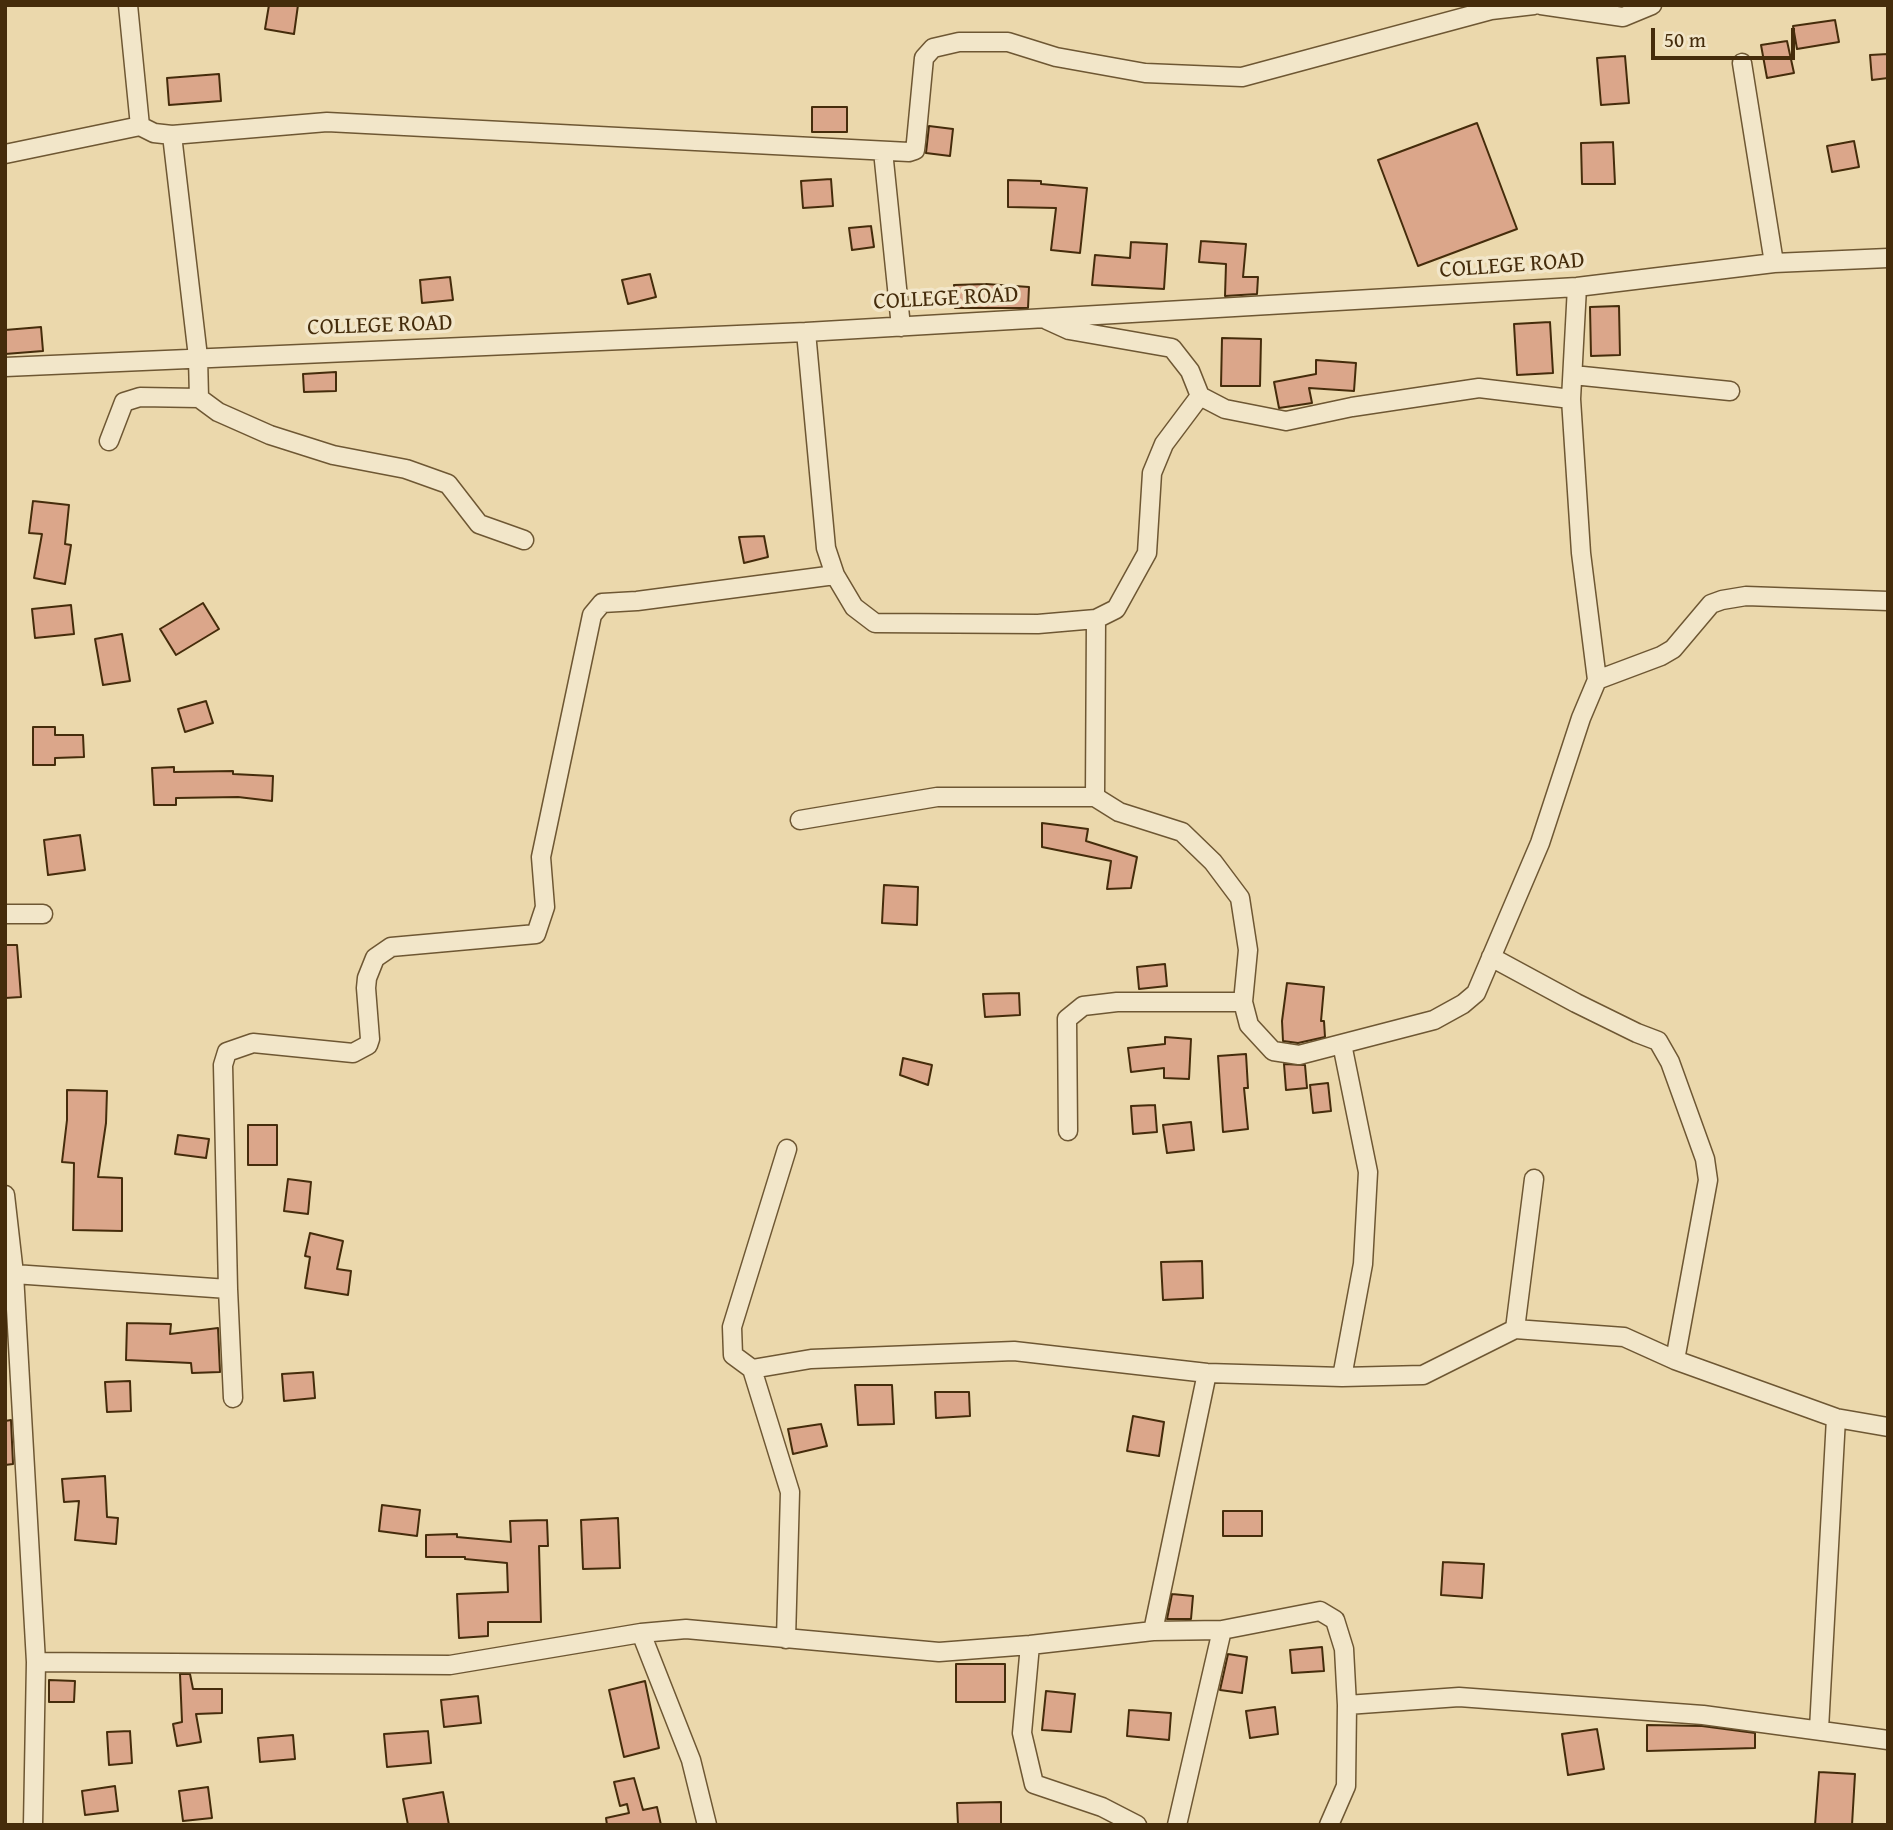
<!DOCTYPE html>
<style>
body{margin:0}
#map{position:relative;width:1893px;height:1830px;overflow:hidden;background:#ebd8ac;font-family:"Gentium Book Plus",serif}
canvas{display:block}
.frame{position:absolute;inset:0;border:7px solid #452c0b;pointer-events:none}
.scale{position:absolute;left:1651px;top:28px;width:144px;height:32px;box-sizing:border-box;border:4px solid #452c0b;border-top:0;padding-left:9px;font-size:21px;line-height:24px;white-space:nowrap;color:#452c0b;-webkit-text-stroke:5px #f2e6c9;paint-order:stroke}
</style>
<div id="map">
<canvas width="1893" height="1830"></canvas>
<div class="frame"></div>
<div class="scale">50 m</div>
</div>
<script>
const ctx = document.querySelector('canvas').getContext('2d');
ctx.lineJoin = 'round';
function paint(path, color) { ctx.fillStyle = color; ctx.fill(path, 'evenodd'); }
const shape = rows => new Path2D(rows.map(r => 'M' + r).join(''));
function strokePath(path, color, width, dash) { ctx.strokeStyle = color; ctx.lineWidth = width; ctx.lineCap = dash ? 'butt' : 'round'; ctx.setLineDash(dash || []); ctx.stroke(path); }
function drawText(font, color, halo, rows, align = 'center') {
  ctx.font = font + ' "Gentium Book Plus",serif'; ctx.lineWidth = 7; ctx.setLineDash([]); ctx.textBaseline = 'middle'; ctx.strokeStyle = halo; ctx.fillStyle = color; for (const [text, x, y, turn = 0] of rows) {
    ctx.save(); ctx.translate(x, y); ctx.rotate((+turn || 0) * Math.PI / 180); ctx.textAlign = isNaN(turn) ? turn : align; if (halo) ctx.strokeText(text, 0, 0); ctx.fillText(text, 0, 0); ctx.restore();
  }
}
const building = shape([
 [269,5,298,5,294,34,265,29,269,5],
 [1835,20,1839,42,1797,49,1793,26,1835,20],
 [1787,41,1794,73,1767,78,1761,45,1787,41],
 [1888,54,1888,78,1872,80,1870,55,1888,54],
 [1625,56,1629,103,1601,105,1597,58,1625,56],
 [219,74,221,101,169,105,167,78,219,74],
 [812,107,847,107,847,132,812,132,812,107],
 [1477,123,1517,229,1418,266,1378,160,1477,123],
 [929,126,953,129,950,156,926,153,929,126],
 [1854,141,1859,167,1832,172,1827,146,1854,141],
 [1613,142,1615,184,1582,184,1581,143,1613,142],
 [831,179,833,206,803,208,801,181,831,179],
 [1008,180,1041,181,1041,184,1087,188,1080,253,1051,250,1056,208,1008,207,1008,180],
 [871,226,874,247,852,250,849,228,871,226],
 [1201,241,1246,244,1243,277,1258,277,1257,294,1225,296,1226,264,1199,262,1201,241],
 [1131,242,1167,244,1164,289,1092,285,1095,255,1130,258,1131,242],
 [650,274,656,297,628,304,622,280,650,274],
 [450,277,453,300,422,303,420,280,450,277],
 [986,284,1029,287,1028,308,955,308,954,285,986,284],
 [1619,306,1620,355,1591,356,1590,307,1619,306],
 [1550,322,1553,373,1517,375,1514,324,1550,322],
 [41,327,43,351,5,354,5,330,41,327],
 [1222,338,1261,339,1260,386,1221,386,1222,338],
 [1316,360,1356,363,1354,391,1309,388,1312,403,1279,408,1274,382,1316,374,1316,360],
 [336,372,336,391,304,392,303,374,336,372],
 [33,501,69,505,65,544,71,545,65,584,34,578,42,534,29,533,33,501],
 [764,536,768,557,744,563,739,537,764,536],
 [203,603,219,629,176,655,160,629,203,603],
 [71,605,74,634,35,638,32,609,71,605],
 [122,634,130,681,103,685,95,639,122,634],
 [206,701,213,723,185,732,178,709,206,701],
 [33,727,55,727,55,735,83,735,84,757,55,758,55,765,33,765,33,727],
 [174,767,174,772,233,771,233,774,273,776,272,801,238,797,176,798,176,805,154,805,152,768,174,767],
 [1042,823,1088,829,1086,841,1137,857,1131,888,1107,889,1111,861,1042,847,1042,823],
 [80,835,85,870,48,875,44,840,80,835],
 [884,885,918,887,917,925,882,923,884,885],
 [5,945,17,945,21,997,5,998,5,945],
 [1165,964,1167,986,1139,989,1137,967,1165,964],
 [1287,983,1324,987,1321,1021,1324,1021,1325,1037,1298,1043,1283,1041,1282,1021,1287,983],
 [1019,993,1020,1015,985,1017,983,994,1019,993],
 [1165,1037,1191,1039,1189,1079,1164,1078,1164,1068,1131,1072,1128,1048,1165,1044,1165,1037],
 [1246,1054,1248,1088,1244,1088,1248,1129,1223,1132,1218,1056,1246,1054],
 [903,1058,932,1065,928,1085,900,1075,903,1058],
 [1284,1064,1305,1065,1307,1088,1286,1090,1284,1064],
 [1328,1083,1331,1111,1313,1113,1310,1085,1328,1083],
 [67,1090,107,1091,106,1123,98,1177,122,1178,122,1231,73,1230,74,1163,62,1162,67,1120,67,1090],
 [1155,1105,1157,1132,1133,1134,1131,1106,1155,1105],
 [1191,1122,1194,1150,1167,1153,1163,1125,1191,1122],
 [248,1125,277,1125,277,1165,248,1165,248,1125],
 [178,1135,209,1139,206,1158,175,1154,178,1135],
 [288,1179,311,1182,308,1214,284,1211,288,1179],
 [310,1233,343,1241,337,1269,351,1271,348,1295,305,1288,310,1257,305,1256,310,1233],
 [1202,1261,1203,1298,1163,1300,1161,1262,1202,1261],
 [127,1323,171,1324,170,1334,218,1328,220,1372,192,1373,191,1363,126,1360,127,1323],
 [313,1372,315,1398,284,1401,282,1374,313,1372],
 [130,1381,131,1411,107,1412,105,1382,130,1381],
 [855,1385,892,1385,894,1424,858,1425,855,1385],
 [935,1392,969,1392,970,1416,936,1418,935,1392],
 [1133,1416,1164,1422,1159,1456,1127,1451,1133,1416],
 [11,1420,13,1464,5,1465,5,1421,11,1420],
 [821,1424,827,1446,793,1454,788,1429,821,1424],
 [105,1476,107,1517,118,1518,116,1544,75,1540,79,1501,64,1502,62,1479,105,1476],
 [382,1505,420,1510,417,1536,379,1531,382,1505],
 [1223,1511,1262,1511,1262,1536,1223,1536,1223,1511],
 [618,1518,620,1568,583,1569,581,1520,618,1518],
 [547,1520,548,1546,539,1546,541,1622,488,1622,488,1636,459,1638,457,1594,508,1592,507,1563,465,1559,465,1557,426,1557,426,1535,457,1534,457,1537,511,1542,510,1521,547,1520],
 [1443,1562,1484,1564,1482,1598,1441,1595,1443,1562],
 [1172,1594,1193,1596,1191,1619,1167,1619,1172,1594],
 [1322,1647,1324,1671,1292,1673,1290,1650,1322,1647],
 [1228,1654,1247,1657,1242,1693,1220,1690,1228,1654],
 [956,1664,1005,1664,1005,1702,956,1702,956,1664],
 [180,1674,190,1674,193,1689,222,1689,222,1713,196,1714,201,1742,177,1746,173,1724,182,1722,180,1674],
 [49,1680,75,1681,74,1702,49,1702,49,1680],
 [645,1681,659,1748,624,1757,609,1690,645,1681],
 [1046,1691,1075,1694,1071,1732,1042,1730,1046,1691],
 [478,1696,481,1723,444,1727,441,1700,478,1696],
 [1275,1707,1278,1734,1250,1738,1246,1711,1275,1707],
 [1129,1710,1171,1713,1169,1740,1127,1736,1129,1710],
 [1647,1725,1702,1726,1755,1733,1755,1748,1647,1751,1647,1725],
 [1597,1729,1604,1769,1568,1775,1562,1734,1597,1729],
 [130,1731,132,1763,109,1765,107,1732,130,1731],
 [428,1731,431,1763,387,1767,384,1734,428,1731],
 [293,1735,295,1759,260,1762,258,1738,293,1735],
 [1819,1772,1855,1774,1852,1825,1815,1825,1819,1772],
 [634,1778,643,1810,657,1807,661,1825,607,1825,606,1818,629,1813,627,1804,620,1806,614,1782,634,1778],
 [115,1786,118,1811,85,1815,82,1791,115,1786],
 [208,1787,212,1818,183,1821,179,1791,208,1787],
 [443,1792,449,1825,408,1825,403,1799,443,1792],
 [1001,1802,1001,1825,958,1825,957,1803,1001,1802]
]);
paint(building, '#dba68a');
strokePath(building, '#452c0b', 2);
const minor = shape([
 [128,5,140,126,154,133,172,135,198,357,199,398,218,412,270,435,333,455,406,469,448,484,479,524,524,540],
 [1541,5,1623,17,1652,5],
 [1742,63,1774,263],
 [172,135,327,122,909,152,915,150,916,142,924,58,933,48,959,42,1008,42,1056,57,1145,73,1242,77,1491,10,1534,5],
 [883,151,901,327],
 [5,154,140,126],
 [1577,287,1571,399,1581,553,1597,680],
 [1047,320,1069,330,1172,348,1190,371,1200,396,1225,409,1286,421,1352,407,1479,388,1571,399],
 [806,332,826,548,835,575,854,607,875,623,1038,624,1096,619,1116,609,1147,553,1152,473,1164,444,1200,396],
 [5,367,806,332,1577,287,1774,263,1888,258],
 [1573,375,1730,391],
 [109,441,124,402,140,397,199,398],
 [1096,619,1095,797,1119,812,1182,832,1213,862,1240,898,1248,950,1243,1002,1249,1025,1273,1051,1299,1055,1434,1020,1463,1004,1476,993,1540,843,1581,718,1597,680,1661,656,1673,649,1711,604,1722,600,1746,596,1888,601],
 [800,820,937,797,1095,797],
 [5,914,43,914],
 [1491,957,1576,1003,1637,1033,1658,1041,1670,1062,1705,1159,1708,1180,1675,1360],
 [1342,1044,1368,1172,1363,1264,1342,1377],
 [1068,1131,1067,1019,1083,1006,1117,1002,1243,1002],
 [5,1195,14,1274,5,1274],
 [228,1289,223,1065,227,1052,253,1043,353,1053,368,1045,370,1039,366,988,367,978,375,958,391,947,536,934,545,907,541,857,592,615,602,603,637,601,835,575],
 [1515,1329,1534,1179],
 [752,1369,811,1359,1014,1351,1207,1373,1342,1377,1423,1375,1515,1329,1624,1337,1675,1360,1836,1418,1888,1427],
 [1153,1631,1207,1373],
 [641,1633,691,1760,707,1825],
 [786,1639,790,1492,752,1369,733,1355,732,1327,787,1149],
 [1030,1645,1022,1733,1034,1784,1102,1807,1137,1825],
 [36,1662,450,1665,641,1633,686,1629,939,1652,1030,1645,1153,1631,1222,1630,1320,1611,1335,1620,1344,1649,1347,1705,1459,1697,1703,1715,1888,1740],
 [1819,1729,1836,1418],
 [33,1825,36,1662,14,1274,228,1289,233,1398],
 [1177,1825,1222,1630],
 [1329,1825,1346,1786,1347,1705]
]);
strokePath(minor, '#6e5733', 21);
strokePath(minor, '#f2e6c9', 18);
drawText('23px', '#452c0b', '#f2e6c9', [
 ["COLLEGE ROAD",1512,266,-4],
 ["COLLEGE ROAD",946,299,-3],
 ["COLLEGE ROAD",380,326,-2]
]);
</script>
